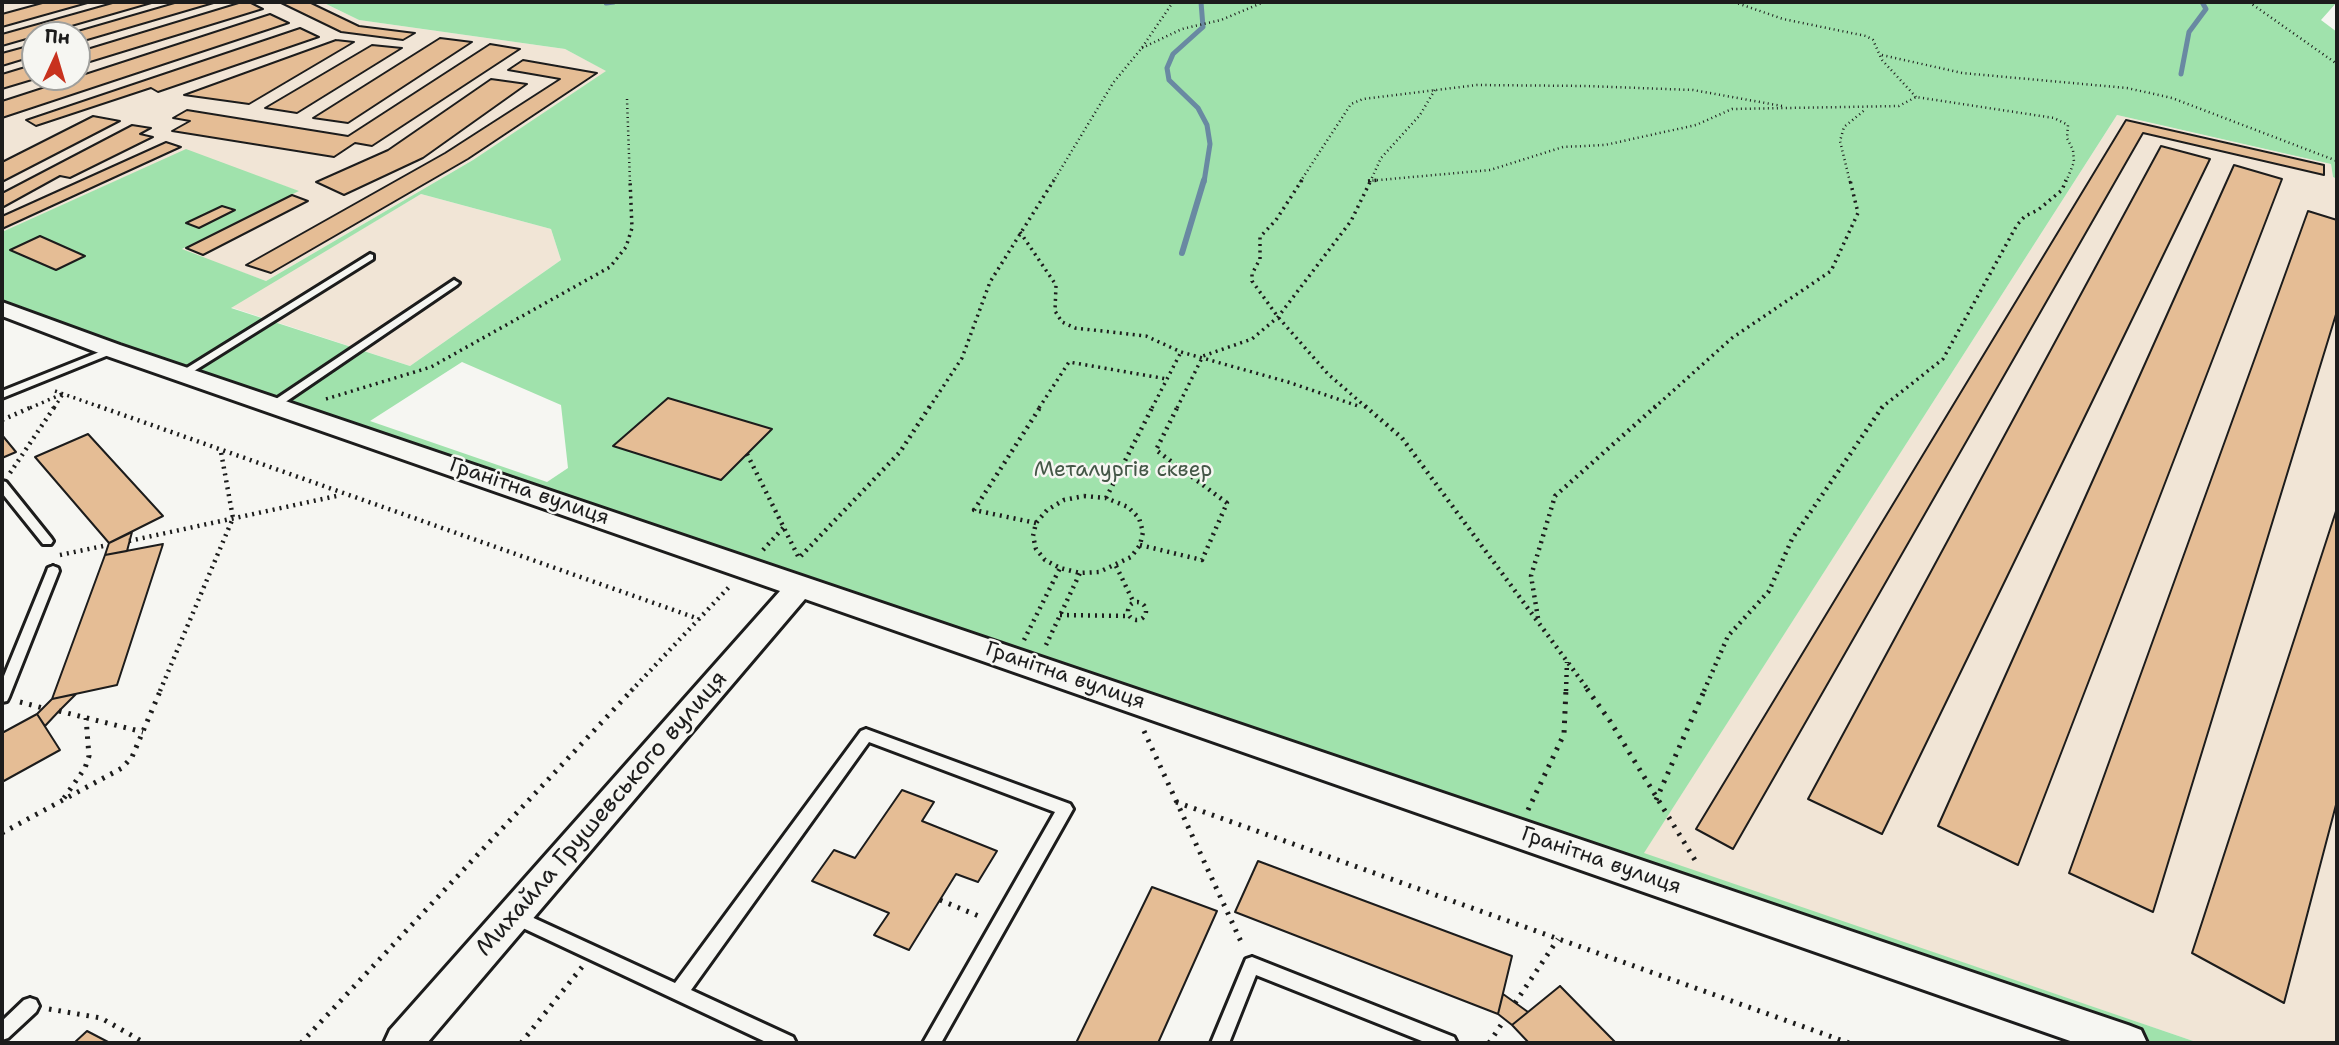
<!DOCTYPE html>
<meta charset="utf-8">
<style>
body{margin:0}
#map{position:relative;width:2339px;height:1045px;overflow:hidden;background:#f6f6f2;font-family:"Shantell Sans",sans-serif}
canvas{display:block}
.frame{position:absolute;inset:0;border:4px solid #1c1c1c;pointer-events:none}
.north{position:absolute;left:21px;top:21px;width:70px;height:70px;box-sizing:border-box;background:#f6f6f2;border:2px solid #9f9f9c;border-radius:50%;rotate:4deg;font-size:19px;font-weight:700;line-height:28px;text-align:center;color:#1c1c1c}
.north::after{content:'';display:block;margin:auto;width:24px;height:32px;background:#c8321e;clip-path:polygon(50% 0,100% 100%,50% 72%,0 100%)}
</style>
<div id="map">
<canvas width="2339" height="1045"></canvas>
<div class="frame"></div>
<div class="north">Пн</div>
</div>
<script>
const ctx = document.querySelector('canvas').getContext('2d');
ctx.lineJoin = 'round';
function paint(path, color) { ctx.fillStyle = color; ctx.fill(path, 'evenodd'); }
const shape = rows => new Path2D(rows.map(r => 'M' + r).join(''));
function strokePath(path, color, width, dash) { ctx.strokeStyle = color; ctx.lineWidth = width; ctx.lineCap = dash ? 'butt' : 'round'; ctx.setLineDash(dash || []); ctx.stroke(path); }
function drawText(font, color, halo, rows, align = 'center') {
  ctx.font = font + ' "Shantell Sans",sans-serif'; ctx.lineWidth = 5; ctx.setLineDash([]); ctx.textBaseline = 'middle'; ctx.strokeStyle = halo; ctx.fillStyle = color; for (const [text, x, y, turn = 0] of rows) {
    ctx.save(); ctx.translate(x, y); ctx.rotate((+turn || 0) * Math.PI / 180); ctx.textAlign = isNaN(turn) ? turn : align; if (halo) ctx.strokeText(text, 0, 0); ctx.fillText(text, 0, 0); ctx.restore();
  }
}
paint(shape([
 [2,2,322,2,359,20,565,49,607,71,473,160,266,281,181,250,298,191,186,150,2,232],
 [35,35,77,35,77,77,35,77],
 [2117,115,2331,164,2333,177,2337,179,2337,1043,2199,1043,1643,854],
 [421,194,551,229,561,260,410,366,230,307]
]), '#f1e5d6');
paint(shape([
 [322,2,2337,2,2321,20,2337,32,2337,179,2333,177,2331,164,2117,115,1644,853,2199,1043,2128,1043,112,350,2,309,2,232,186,149,299,191,182,249,266,281,473,160,606,71,565,49,359,20],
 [421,194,551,229,561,260,410,366,231,308],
 [462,362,561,405,568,468,547,482,370,421]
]), '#a0e2ac');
strokePath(shape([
 [1201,2,1203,27,1173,54,1167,68,1169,80,1198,108,1207,125,1210,144,1204,182],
 [606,3,614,2],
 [2181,74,2189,32,2206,9,2202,2]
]), '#6989a2', 5);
strokePath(shape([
 [1182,253,1204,180]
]), '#6989a2', 6);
const building = shape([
 [46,2,91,2,2,27,2,14,46,2],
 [116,2,155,2,2,46,2,34,116,2],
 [178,2,217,2,77,43,77,35,64,35,178,2],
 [242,2,249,2,263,9,77,66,77,52,242,2],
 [279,2,309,2,359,26,415,33,403,40,341,32,279,2],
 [270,14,289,23,2,118,2,101,270,14],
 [300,28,319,37,158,92,151,88,36,126,26,120,300,28],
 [440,38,472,42,348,123,313,118,440,38],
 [336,40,354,42,249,104,184,95,336,40],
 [35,44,35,56,2,66,2,53,35,44],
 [490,44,520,49,372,146,355,143,334,157,172,131,190,121,173,118,187,110,348,136,490,44],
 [372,45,402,48,297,113,265,108,372,45],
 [523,60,597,73,468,159,271,273,246,265,445,153,560,79,508,70,523,60],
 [35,64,35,77,42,77,2,89,2,74,35,64],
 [491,79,527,84,423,158,344,195,316,182,388,150,491,79],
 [93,116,120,121,2,182,2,162,93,116],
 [2126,120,2324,165,2324,175,2143,133,1733,849,1696,829,2126,120],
 [132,125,151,128,140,134,153,137,70,178,60,176,2,208,2,193,132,125],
 [166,142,181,147,2,229,2,216,166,142],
 [2161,146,2210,159,1882,834,1808,799,2161,146],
 [2234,165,2282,179,2018,865,1938,826,2234,165],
 [292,195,308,201,203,255,186,248,292,195],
 [222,206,235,210,199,228,186,223,222,206],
 [2308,211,2337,220,2337,311,2153,912,2069,873,2308,211],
 [40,236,85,256,56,270,10,250,40,236],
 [668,398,772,429,721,480,613,446,668,398],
 [88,434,163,516,109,543,35,457,88,434],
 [2,435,16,452,2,458,2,435],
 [2337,508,2337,801,2284,1003,2192,953,2337,508],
 [132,532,127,551,105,555,109,543,132,532],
 [163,544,117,685,52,699,105,555,163,544],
 [76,694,59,711,45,726,37,714,52,699,76,694],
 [37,714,60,750,2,782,2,733,37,714],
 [902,790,934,802,922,821,997,851,978,882,956,874,909,950,874,935,889,913,812,881,834,850,855,858,902,790],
 [1258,861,1512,956,1498,1014,1235,912,1258,861],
 [1152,887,1217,911,1158,1043,1076,1043,1152,887],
 [1560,986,1616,1043,1529,1043,1512,1025,1560,986],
 [1503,994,1528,1012,1512,1025,1498,1014,1503,994],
 [87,1031,110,1043,74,1043,87,1031]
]);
paint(building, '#e5bd95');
strokePath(building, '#1c1c1c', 2);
const service = shape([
 [370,254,373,255,373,259,186,376,178,376,177,374,370,254],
 [454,280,459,283,457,285,278,407,270,407,268,405,270,403,454,280],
 [112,347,116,348,117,350,116,352,2,398,2,391,112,347],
 [2,481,6,482,51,538,53,541,51,544,43,544,2,493,2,481],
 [53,566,58,568,59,571,9,697,7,701,2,702,2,681,47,571,48,568,53,566],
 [866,729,1070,804,1073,809,941,1043,923,1043,1055,812,869,742,691,990,793,1037,796,1043,768,1043,508,921,506,916,508,911,514,909,675,983,861,731,866,729],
 [1252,957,1454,1037,1457,1043,1427,1043,1256,975,1229,1043,1211,1043,1246,959,1252,957],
 [30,998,36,1000,39,1006,36,1012,8,1038,2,1040,2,1021,24,1000,30,998]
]);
const minor = shape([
 [2,302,120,345,2128,1025,2141,1030,2147,1043,2076,1043,805,599,427,1043,384,1043,390,1030,780,591,104,355,2,316,2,302]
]);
strokePath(service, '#1c1c1c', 6);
strokePath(minor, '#1c1c1c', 6);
strokePath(shape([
 [1734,2,1783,19,1866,36,1873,40,1882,60,1916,97],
 [2249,2,2337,64],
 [1142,48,1182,29,1221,20,1264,2],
 [1882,55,1962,73,2127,88,2172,98,2337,161],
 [627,99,630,182],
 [1368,181,1490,170,1563,147,1605,145,1696,125,1732,109,1899,106,1916,97,2054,118,2068,125,2067,138,2073,150,2074,162,2066,182],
 [1053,182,1113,83,1141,49,1173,2],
 [1300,182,1351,104,1363,99,1477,85,1586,86,1693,90,1782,106],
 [1370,182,1381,158,1420,115,1436,88],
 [1850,182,1840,141,1844,127,1866,109]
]), '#1c1c1c', 2.5, [1, 3.5]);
strokePath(shape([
 [1302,180,1276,220,1260,237,1260,259,1252,274,1252,281,1278,317,1328,374,1367,408],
 [1368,181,1380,180],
 [1020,232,1056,285,1055,311,1062,322,1075,328,1146,336,1181,352,1288,382,1361,407],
 [55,391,103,408],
 [326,399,431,367,610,267,626,247,632,228,630,180],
 [30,408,62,394],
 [54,408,63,394],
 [929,408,962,358,990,282,1054,180],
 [1039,408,1069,362,1167,379],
 [1152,408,1181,352],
 [1177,408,1203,356,1252,339,1278,317,1351,221,1371,180],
 [1654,408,1732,338,1831,271,1858,213,1850,180],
 [1881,408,1943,359,2017,225,2025,216,2038,210,2062,190,2066,180]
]), '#1c1c1c', 3.5, [2, 4.5]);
strokePath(shape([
 [98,406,699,619],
 [1365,406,1402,438,1589,691],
 [2,420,34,406],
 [747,454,799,558,900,452,930,406],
 [10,473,55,406],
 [1084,496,1106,498,1128,507,1139,518,1143,532,1140,545,1131,557,1099,572,1080,573,1060,568,1045,560,1036,549,1033,536,1036,523,1047,510,1064,500,1084,496],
 [1106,498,1153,406],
 [1036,523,974,510,1041,406],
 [129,541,341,495],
 [1140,545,1202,560,1227,503,1156,450,1178,406],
 [763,550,784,527],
 [60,555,108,545],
 [1116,566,1134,603],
 '1128 611a9 9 0 1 1 18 0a9 9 0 1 1-18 0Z',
 [1060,615,1128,616],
 [1538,618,1531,576,1555,496,1656,406],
 [1024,640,1060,568],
 [1046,645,1080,573],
 [160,691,233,518,221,452],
 [631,691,730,586],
 [1566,691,1567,662],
 [1704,691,1728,636,1769,591,1792,539,1883,406]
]), '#1c1c1c', 4.5, [2, 5]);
strokePath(shape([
 [1587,689,1610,721,1698,865],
 [20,702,43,708],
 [59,711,143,732],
 [1144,731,1243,946],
 [64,798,85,768,89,756,86,718],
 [1656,800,1705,689],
 [1176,802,1849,1043],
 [1528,810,1564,734,1566,689],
 [2,833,122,768,132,757,161,689],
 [940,900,981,917],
 [1515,1003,1558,939],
 [49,1009,101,1018,145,1043],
 [301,1043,633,689],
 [521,1043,582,967],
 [1489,1043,1505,1019]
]), '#1c1c1c', 5, [2.5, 7]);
paint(service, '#f6f6f2');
paint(minor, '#f6f6f2');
drawText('21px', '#445747', '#f6f6f2', [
 ["Металургів сквер",1123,471]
]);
drawText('21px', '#1c1c1c', '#f6f6f2', [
 ["Гранітна вулиця",529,492,19],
 ["Гранітна вулиця",1065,676,19],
 ["Гранітна вулиця",1601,861,19]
]);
drawText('24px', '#1c1c1c', '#f6f6f2', [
 ["Михайла Грушевського вулиця",602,814,-49]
]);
</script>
